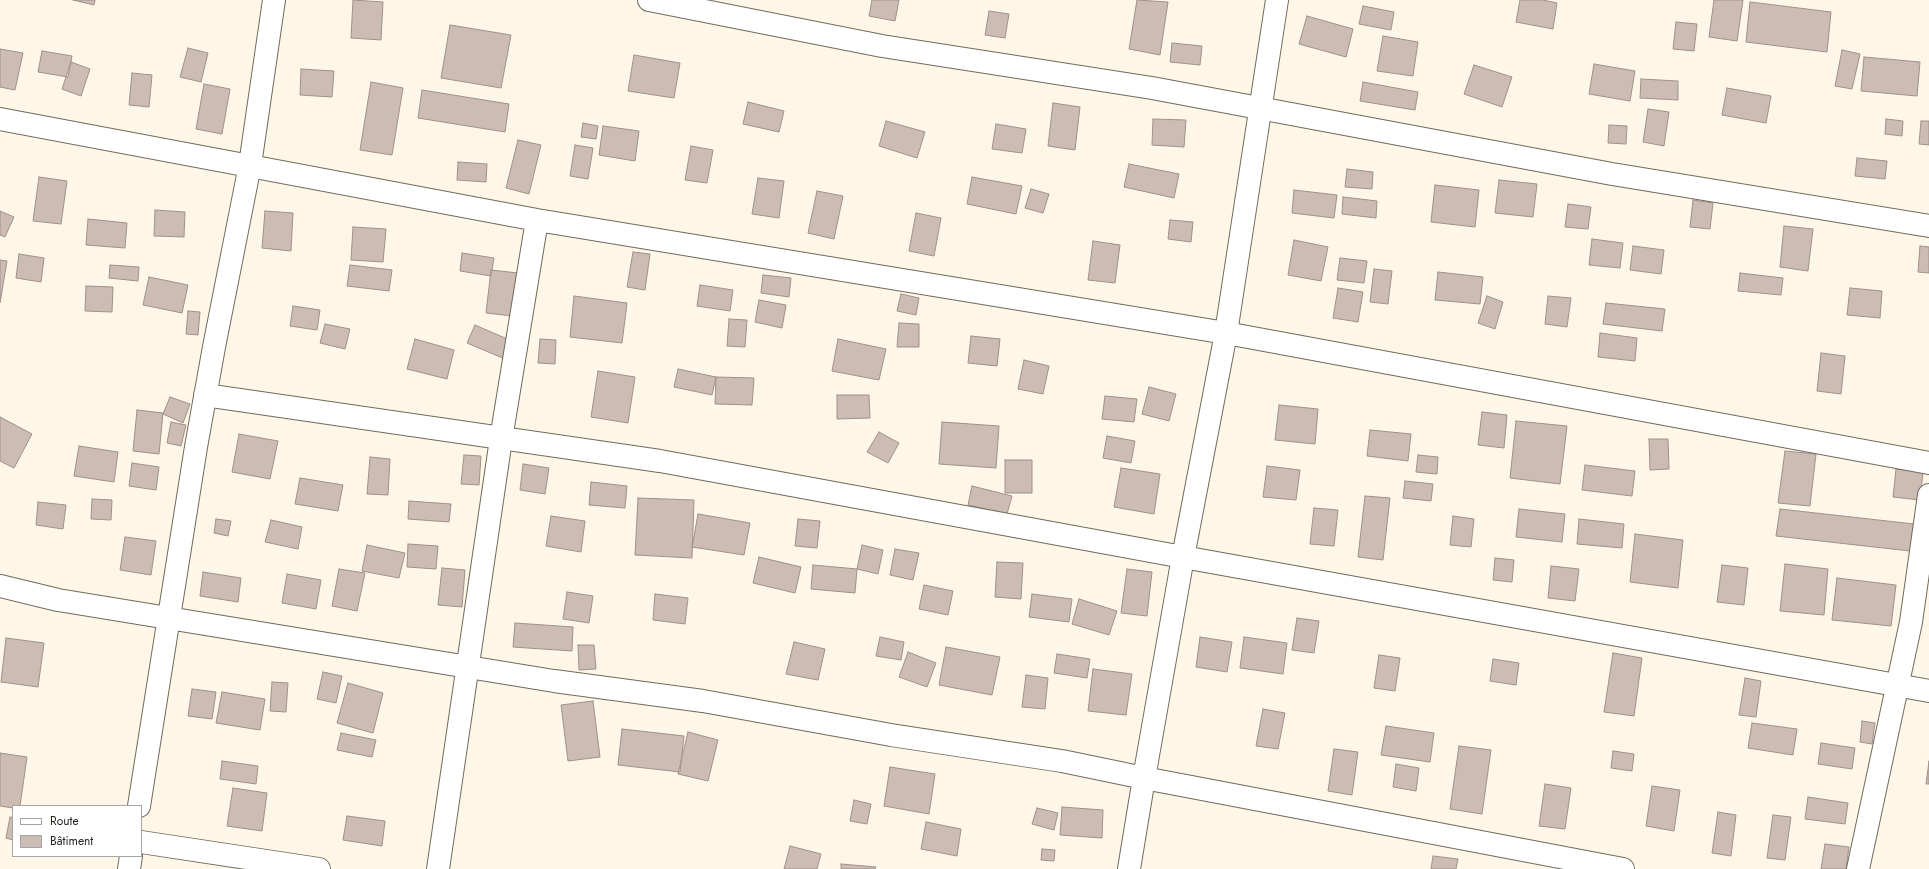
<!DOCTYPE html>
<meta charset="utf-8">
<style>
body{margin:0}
#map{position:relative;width:1929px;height:869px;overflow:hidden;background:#fef7e8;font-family:Jost,sans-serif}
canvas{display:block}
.legend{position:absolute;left:12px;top:805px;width:130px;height:52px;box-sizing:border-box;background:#fff;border:1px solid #a6a5a3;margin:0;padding:5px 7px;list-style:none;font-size:12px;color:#201e19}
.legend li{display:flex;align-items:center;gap:8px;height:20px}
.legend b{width:20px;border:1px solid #a6a5a3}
</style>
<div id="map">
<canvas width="1929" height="869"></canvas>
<ul class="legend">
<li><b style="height:5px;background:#fff"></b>Route</li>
<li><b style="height:11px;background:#ccbcb4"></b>Bâtiment</li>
</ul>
</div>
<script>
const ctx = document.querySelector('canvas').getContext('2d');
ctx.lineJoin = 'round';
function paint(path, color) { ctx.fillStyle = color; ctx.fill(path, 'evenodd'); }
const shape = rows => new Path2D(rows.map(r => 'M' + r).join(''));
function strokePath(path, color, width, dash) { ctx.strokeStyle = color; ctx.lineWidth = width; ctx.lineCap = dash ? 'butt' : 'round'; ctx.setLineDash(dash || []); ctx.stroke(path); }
const building = shape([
 [73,0,95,0,94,5,73,0],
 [353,0,383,2,381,40,351,38,353,0],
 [872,0,899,0,895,21,869,16,872,0],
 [1137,0,1168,2,1160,55,1129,49,1137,0],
 [1520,0,1543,0,1557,3,1553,29,1516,22,1520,0],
 [1714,0,1743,0,1737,41,1709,37,1714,0],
 [1750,2,1831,12,1827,52,1746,42,1750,2],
 [1363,6,1394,12,1391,30,1359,24,1363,6],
 [989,11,1009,14,1005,38,985,35,989,11],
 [1307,16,1353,29,1346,57,1299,44,1307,16],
 [1676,22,1697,24,1694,51,1673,49,1676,22],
 [450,25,511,35,501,88,441,78,450,25],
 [1383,36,1418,42,1413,76,1377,71,1383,36],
 [1172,43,1202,46,1200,65,1170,62,1172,43],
 [188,48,208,53,201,82,180,77,188,48],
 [0,49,23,53,15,90,0,87,0,49],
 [1842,50,1860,54,1852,89,1835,86,1842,50],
 [42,51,72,56,68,77,38,72,42,51],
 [634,55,680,63,674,98,628,91,634,55],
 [1864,57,1920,62,1917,96,1861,91,1864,57],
 [71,62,90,69,81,96,62,89,71,62],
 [1594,64,1635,71,1630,101,1589,94,1594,64],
 [1474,65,1512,77,1502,107,1464,94,1474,65],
 [301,69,334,71,332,97,300,95,301,69],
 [132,73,152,75,149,107,129,105,132,73],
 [1641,79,1678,81,1678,100,1640,98,1641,79],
 [371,82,403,88,392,155,360,150,371,82],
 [1363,82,1418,92,1415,110,1360,101,1363,82],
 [204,84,230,89,222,134,196,129,204,84],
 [1727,88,1771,96,1766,123,1722,115,1727,88],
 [422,90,509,104,505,132,418,118,422,90],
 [748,102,784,111,779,132,743,124,748,102],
 [1053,103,1080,107,1075,150,1048,146,1053,103],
 [1648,109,1669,112,1664,146,1643,142,1648,109],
 [1153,119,1186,120,1184,147,1152,145,1153,119],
 [1886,119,1903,121,1902,136,1885,134,1886,119],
 [886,121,925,132,917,158,879,146,886,121],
 [1921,121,1929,121,1929,145,1919,144,1921,121],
 [583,123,598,126,596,139,581,137,583,123],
 [996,124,1026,129,1022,153,992,149,996,124],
 [1609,125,1627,126,1626,144,1608,143,1609,125],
 [603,126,639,131,635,161,599,155,603,126],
 [518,140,541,145,529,194,506,188,518,140],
 [575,145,593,148,588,179,570,176,575,145],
 [691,146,713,150,707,183,685,180,691,146],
 [1857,158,1887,161,1885,179,1855,176,1857,158],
 [458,162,487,164,486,182,457,180,458,162],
 [1129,164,1179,174,1174,198,1124,187,1129,164],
 [1347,169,1373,172,1372,189,1345,187,1347,169],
 [39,177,67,181,61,224,33,221,39,177],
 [972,177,1022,186,1016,214,967,204,972,177],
 [758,178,784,181,779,218,752,214,758,178],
 [1499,180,1537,184,1533,217,1495,213,1499,180],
 [1435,185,1479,190,1475,227,1431,222,1435,185],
 [1031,189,1049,194,1043,213,1025,208,1031,189],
 [1294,190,1337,195,1334,218,1292,213,1294,190],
 [817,191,843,196,834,239,808,233,817,191],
 [1343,197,1377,201,1376,218,1342,214,1343,197],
 [1693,200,1713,203,1710,229,1690,227,1693,200],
 [1568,204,1591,207,1588,229,1565,227,1568,204],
 [155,210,185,212,184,237,154,236,155,210],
 [0,211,14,217,5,237,0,235,0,211],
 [265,211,293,213,291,251,262,248,265,211],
 [916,213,941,218,934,256,909,251,916,213],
 [88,219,127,223,125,248,86,245,88,219],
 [1170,220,1193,222,1191,242,1168,239,1170,220],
 [1784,226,1813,229,1808,271,1780,267,1784,226],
 [353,227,386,229,383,262,351,260,353,227],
 [1592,239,1623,243,1620,268,1589,265,1592,239],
 [1294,240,1328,247,1321,281,1288,275,1294,240],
 [1093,241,1120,245,1115,283,1088,280,1093,241],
 [1633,246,1664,250,1661,274,1630,270,1633,246],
 [1920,246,1929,247,1929,273,1918,272,1920,246],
 [633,252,650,254,645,290,627,287,633,252],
 [462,253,494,258,491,276,460,271,462,253],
 [19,254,44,258,41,282,16,278,19,254],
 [1340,258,1367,261,1364,283,1337,280,1340,258],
 [0,260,7,261,0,303,0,260],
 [110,265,139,267,138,281,109,278,110,265],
 [350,265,392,270,389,291,347,286,350,265],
 [1374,269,1392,271,1388,304,1370,302,1374,269],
 [491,270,518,273,513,316,486,313,491,270],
 [1438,272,1483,277,1480,304,1435,300,1438,272],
 [1740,273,1783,278,1781,295,1738,291,1740,273],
 [763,275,791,278,789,297,761,293,763,275],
 [149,277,188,285,182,313,143,305,149,277],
 [700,285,733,290,730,311,697,306,700,285],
 [86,286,113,287,112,312,85,311,86,286],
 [1338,288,1363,292,1358,322,1333,318,1338,288],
 [1850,288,1882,291,1880,318,1847,315,1850,288],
 [901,294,919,298,916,315,897,311,901,294],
 [574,296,627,303,622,343,570,337,574,296],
 [1487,296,1503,302,1495,329,1478,323,1487,296],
 [1548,296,1571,298,1567,327,1545,324,1548,296],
 [759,300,786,305,782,328,755,322,759,300],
 [1606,303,1665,309,1662,331,1603,324,1606,303],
 [293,306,320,310,317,330,290,326,293,306],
 [188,311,200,312,198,335,186,334,188,311],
 [729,319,747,320,745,347,727,346,729,319],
 [899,323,919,324,919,347,897,347,899,323],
 [325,324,350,329,345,349,320,343,325,324],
 [475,325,512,341,505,359,467,343,475,325],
 [1600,333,1637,338,1635,361,1598,357,1600,333],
 [971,336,1000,339,997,366,968,363,971,336],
 [415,339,454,350,447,379,407,369,415,339],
 [540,339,556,340,555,364,538,363,540,339],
 [838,339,886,349,879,380,832,371,838,339],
 [1821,353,1845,356,1841,394,1817,391,1821,353],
 [1024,360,1049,366,1043,394,1018,389,1024,360],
 [678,369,716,377,712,395,674,387,678,369],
 [598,371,635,377,628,423,591,417,598,371],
 [716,377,754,378,752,405,715,404,716,377],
 [1149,387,1176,394,1169,421,1142,414,1149,387],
 [837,395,869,395,870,418,837,419,837,395],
 [1105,396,1137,399,1134,422,1102,419,1105,396],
 [170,397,190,404,183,423,163,414,170,397],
 [1279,405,1318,409,1315,444,1275,440,1279,405],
 [137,410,163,413,159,454,133,451,137,410],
 [1482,412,1507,415,1504,448,1478,445,1482,412],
 [0,417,32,434,14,468,0,461,0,417],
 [1516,421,1567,426,1560,484,1510,478,1516,421],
 [171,422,186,425,181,446,167,443,171,422],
 [942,422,999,426,996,468,939,464,942,422],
 [1370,430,1411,434,1408,461,1367,456,1370,430],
 [879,432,899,443,888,463,867,452,879,432],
 [239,434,278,441,270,479,232,472,239,434],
 [1107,436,1135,441,1131,463,1103,458,1107,436],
 [1649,439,1668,439,1669,469,1650,470,1649,439],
 [79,446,118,452,114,482,74,476,79,446],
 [1785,451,1816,454,1810,506,1778,503,1785,451],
 [464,455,481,456,479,485,461,484,464,455],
 [1418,455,1438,457,1437,474,1416,472,1418,455],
 [370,457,390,459,388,495,367,494,370,457],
 [1005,460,1032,460,1032,493,1005,493,1005,460],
 [132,463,159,467,156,490,129,486,132,463],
 [523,464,549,468,545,494,520,490,523,464],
 [1585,465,1635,471,1632,496,1582,490,1585,465],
 [1267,466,1300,470,1296,500,1263,497,1267,466],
 [1121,468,1160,474,1154,514,1114,507,1121,468],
 [1896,469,1923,472,1920,500,1893,497,1896,469],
 [300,478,343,485,338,511,295,504,300,478],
 [1405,481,1433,484,1431,501,1403,498,1405,481],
 [591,482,627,486,625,508,589,505,591,482],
 [972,486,1012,496,1007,514,968,505,972,486],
 [1365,496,1390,498,1383,560,1358,557,1365,496],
 [638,498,694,500,692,558,635,555,638,498],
 [92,499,112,500,111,520,91,519,92,499],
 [409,501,451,504,449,522,408,519,409,501],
 [38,502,66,505,63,529,36,525,38,502],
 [1314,508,1338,510,1334,546,1310,544,1314,508],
 [1519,509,1565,514,1562,542,1516,537,1519,509],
 [1780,509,1914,524,1910,551,1776,536,1780,509],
 [698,514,750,523,744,555,692,547,698,514],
 [551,516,585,521,581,552,546,546,551,516],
 [1453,516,1474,519,1471,547,1450,545,1453,516],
 [216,519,231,521,228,536,214,533,216,519],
 [798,519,820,521,817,548,795,546,798,519],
 [1579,519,1624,524,1622,548,1577,544,1579,519],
 [271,520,302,527,298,549,265,542,271,520],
 [1635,534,1683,540,1678,588,1630,582,1635,534],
 [125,537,156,541,151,575,120,570,125,537],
 [408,544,438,546,436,569,407,567,408,544],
 [367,545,405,553,399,578,362,571,367,545],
 [862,545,883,550,878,574,857,569,862,545],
 [895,549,919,553,913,580,890,575,895,549],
 [759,557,801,567,795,593,753,583,759,557],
 [1495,558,1514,560,1512,582,1493,580,1495,558],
 [997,562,1023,563,1021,599,995,597,997,562],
 [1785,564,1828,569,1824,615,1780,611,1785,564],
 [813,565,857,569,855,593,811,589,813,565],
 [1722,565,1748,568,1744,605,1717,602,1722,565],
 [1551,566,1579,569,1575,601,1548,598,1551,566],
 [442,568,465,570,462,607,438,605,442,568],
 [339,569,365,573,357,611,332,606,339,569],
 [1127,569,1152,572,1147,616,1121,613,1127,569],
 [203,572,241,578,238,602,200,596,203,572],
 [287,574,321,580,316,609,282,603,287,574],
 [1837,578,1896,585,1891,626,1832,620,1837,578],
 [924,585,953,591,948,615,919,609,924,585],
 [567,592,593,596,589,623,563,619,567,592],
 [655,594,688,598,685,624,653,620,655,594],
 [1032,594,1072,599,1069,622,1029,617,1032,594],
 [1079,599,1117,611,1109,635,1072,624,1079,599],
 [1297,618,1319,621,1314,653,1292,650,1297,618],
 [515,623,573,627,572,651,513,647,515,623],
 [880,637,904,642,901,660,876,656,880,637],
 [1200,637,1232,642,1227,672,1196,667,1200,637],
 [1244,637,1287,643,1283,674,1240,668,1244,637],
 [6,638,44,643,38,687,1,682,6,638],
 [794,642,825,649,818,680,786,674,794,642],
 [578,645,594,645,596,669,579,670,578,645],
 [946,647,1000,657,992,695,939,685,946,647],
 [908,652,936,663,927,687,899,677,908,652],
 [1613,653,1642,658,1634,716,1604,712,1613,653],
 [1057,654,1090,659,1087,678,1054,673,1057,654],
 [1379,655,1400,658,1395,691,1374,688,1379,655],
 [1493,659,1519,663,1516,685,1490,681,1493,659],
 [1093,669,1132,674,1126,715,1088,711,1093,669],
 [323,672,342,676,336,703,317,699,323,672],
 [1026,675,1048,678,1045,709,1022,707,1026,675],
 [1745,678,1761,681,1756,717,1739,715,1745,678],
 [272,682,288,683,286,712,270,711,272,682],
 [348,683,383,693,373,733,337,723,348,683],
 [192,689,216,692,212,719,188,716,192,689],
 [222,692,265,699,260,730,216,723,222,692],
 [593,701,600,757,568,761,561,705,593,701],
 [1263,709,1285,713,1278,749,1256,746,1263,709],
 [1862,721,1875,723,1872,744,1860,742,1862,721],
 [1752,723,1797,729,1793,755,1748,748,1752,723],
 [1386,726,1434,733,1430,762,1381,755,1386,726],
 [622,729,684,736,680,772,618,765,622,729],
 [688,732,718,740,708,781,678,774,688,732],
 [341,733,376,740,372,757,337,750,341,733],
 [1821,743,1855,748,1852,769,1818,764,1821,743],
 [1459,746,1491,750,1482,814,1450,809,1459,746],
 [1334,749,1358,752,1352,795,1328,791,1334,749],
 [1613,751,1634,754,1632,771,1611,768,1613,751],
 [0,753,27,757,20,806,13,806,13,808,0,806,0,753],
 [222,761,258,766,256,784,220,779,222,761],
 [1929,761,1929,784,1926,784,1929,761],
 [1396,764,1419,768,1416,791,1393,787,1396,764],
 [890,767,935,774,929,814,884,806,890,767],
 [1545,784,1571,788,1565,829,1539,826,1545,784],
 [1652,786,1680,790,1674,831,1646,826,1652,786],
 [233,788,267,793,262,831,227,826,233,788],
 [1808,797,1848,803,1845,824,1805,819,1808,797],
 [854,800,871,804,867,824,850,821,854,800],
 [1062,807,1103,810,1102,838,1060,835,1062,807],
 [1037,808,1058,813,1054,830,1032,824,1037,808],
 [1718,812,1736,815,1731,856,1712,853,1718,812],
 [1773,815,1791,817,1785,860,1767,858,1773,815],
 [347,816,385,821,382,846,343,840,347,816],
 [10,817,13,818,13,840,6,838,10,817],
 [926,822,961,829,957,856,921,849,926,822],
 [1825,844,1849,847,1846,869,1821,869,1825,844],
 [790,846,821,854,817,869,784,869,790,846],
 [1042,849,1055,850,1054,861,1041,860,1042,849],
 [1433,856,1458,859,1456,869,1431,869,1433,856],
 [841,864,876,867,875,869,841,869,841,864]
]);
paint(building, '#ccbcb4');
strokePath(building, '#a09089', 1);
const street = shape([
 [649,0,882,46,1152,88,1612,174,1929,226],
 [0,119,537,220,1226,333,1929,463],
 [205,395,660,461,1183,557,1226,333,1277,0],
 [0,586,58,600,554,681,703,701,891,735,1062,761,1144,778,1129,869],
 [139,806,196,447,214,347,250,165,274,0],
 [141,842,319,869],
 [129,869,131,856],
 [438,869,501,439,537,220],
 [1623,869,1144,778,1183,557,1929,691],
 [1858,869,1911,622,1929,495]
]);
strokePath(street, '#716b5e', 24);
strokePath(street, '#fff', 22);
</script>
